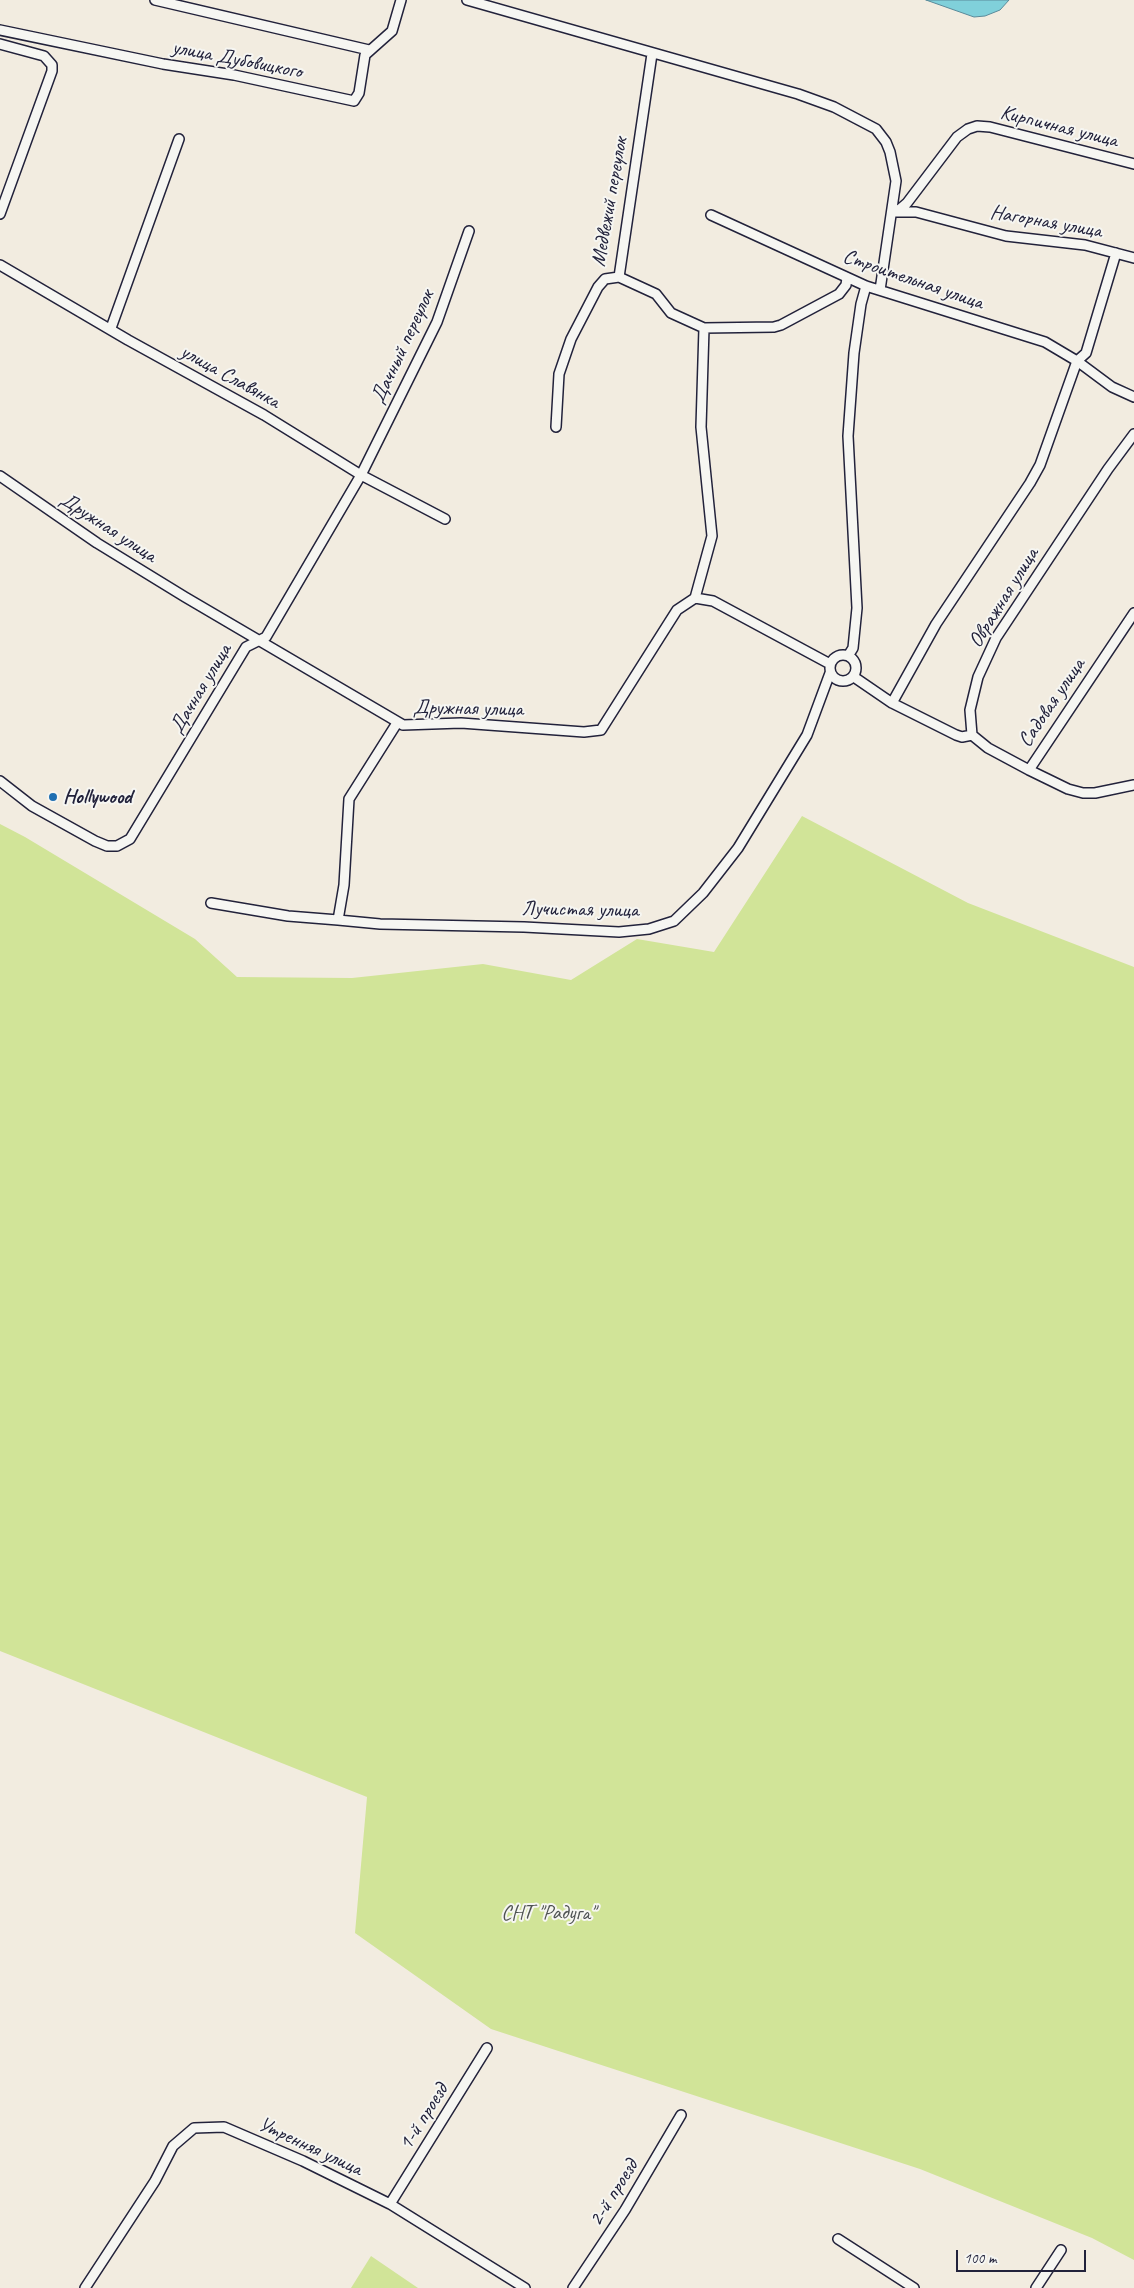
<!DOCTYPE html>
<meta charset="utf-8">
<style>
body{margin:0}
#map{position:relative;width:1134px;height:2288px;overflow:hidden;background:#f2ece0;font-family:Caveat,sans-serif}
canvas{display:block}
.scale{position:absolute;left:956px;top:2250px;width:130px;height:22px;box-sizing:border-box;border:2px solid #22223b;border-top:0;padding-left:6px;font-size:15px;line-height:18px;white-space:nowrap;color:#22223b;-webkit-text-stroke:4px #f6f6f2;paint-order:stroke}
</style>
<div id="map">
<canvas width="1134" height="2288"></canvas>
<div class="scale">100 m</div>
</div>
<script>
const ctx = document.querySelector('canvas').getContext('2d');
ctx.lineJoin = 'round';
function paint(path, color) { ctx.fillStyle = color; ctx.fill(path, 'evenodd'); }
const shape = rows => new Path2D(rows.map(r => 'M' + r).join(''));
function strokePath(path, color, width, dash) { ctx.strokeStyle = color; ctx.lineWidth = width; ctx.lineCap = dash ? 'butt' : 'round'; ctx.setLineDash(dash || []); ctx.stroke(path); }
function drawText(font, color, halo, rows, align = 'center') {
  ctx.font = font + ' Caveat,sans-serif'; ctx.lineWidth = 4; ctx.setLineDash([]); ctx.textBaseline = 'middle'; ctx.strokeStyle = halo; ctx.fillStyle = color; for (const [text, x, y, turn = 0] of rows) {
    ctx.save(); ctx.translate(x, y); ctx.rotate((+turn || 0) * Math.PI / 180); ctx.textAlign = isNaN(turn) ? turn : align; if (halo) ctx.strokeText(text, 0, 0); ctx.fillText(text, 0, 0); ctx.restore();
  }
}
paint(shape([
 [802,816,968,903,1134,967,1134,2260,1092,2238,920,2169,491,2029,355,1933,367,1797,0,1651,0,824,25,837,195,939,237,977,352,978,483,964,571,980,637,939,714,952],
 [371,2256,418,2288,351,2288]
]), '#d1e498');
const water = shape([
 [926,0,1009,0,1000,10,985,16,974,17,926,0]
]);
paint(water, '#80d0da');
strokePath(water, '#5a8a9a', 1);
const minor = shape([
 [155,0,369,50],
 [467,0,798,94,834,107,876,129,886,142,890,152,896,181,880,290],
 [0,30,163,64,234,75,354,101,359,93,365,55,392,31,401,0],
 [0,44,44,56,52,65,52,71,0,214],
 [893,212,900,209,907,203,957,137,968,129,977,126,990,127,1134,164],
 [896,212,916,212,1006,236,1085,245,1134,258],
 [711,215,866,286,1045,342,1077,361,1112,387,1134,397],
 [0,265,128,340,264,415,361,475,445,519],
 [619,277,656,294,671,313,704,328,774,327,781,325,839,294,846,285,847,278],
 [111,328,179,139],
 [556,427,559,374,571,339,598,287,605,279,619,277,652,54],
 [0,476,97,543,185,597,403,725,461,723,584,732,601,730,670,621,677,610,695,598,713,601,830,664],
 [695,598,712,536,701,427,704,328],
 [1134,613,1029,770,1068,789,1083,793,1095,793,1134,785],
 '830 668a13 13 0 1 1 26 0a13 13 0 1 1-26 0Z',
 [848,656,853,648,857,608,848,436,854,353,861,304,866,286],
 [854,677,892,703,956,735,962,737,972,735],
 [892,703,936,624,1030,483,1040,465,1077,361,1086,353,1116,253],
 [1029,770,988,748,972,735,970,710,978,677,996,638,1108,469,1134,434],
 [0,781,32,806,95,841,107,846,117,846,130,839,246,647,266,637,361,475,437,322,469,231],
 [211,903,288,916,338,920,344,885,349,799,397,723],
 [338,920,380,924,524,927,619,932,649,929,674,921,703,893,738,848,807,735,830,673],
 [390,2204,487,2048],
 [838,2239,914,2288],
 [85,2288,155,2181,173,2146,194,2128,224,2127,303,2161,390,2204,525,2288],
 [573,2288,625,2210,681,2115],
 [1036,2288,1061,2250]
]);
strokePath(minor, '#22223b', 12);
strokePath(minor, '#f6f6f2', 9);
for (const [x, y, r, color] of [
 [53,797,5,"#1f6fb2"]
]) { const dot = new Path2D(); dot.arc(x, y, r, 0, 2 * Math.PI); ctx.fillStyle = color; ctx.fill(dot); strokePath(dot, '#f6f6f2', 2); }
drawText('21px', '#22223b', '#f6f6f2', [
 ["улица Дубовицкого",237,60,11],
 ["Кирпичная улица",1059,127,14],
 ["Медвежий переулок",610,202,-80],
 ["Нагорная улица",1046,222,10],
 ["Строительная улица",913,280,19],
 ["Дачный переулок",403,347,-65],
 ["улица Славянка",230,377,29],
 ["Дружная улица",108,528,33],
 ["Овражная улица",1004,598,-58],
 ["Дачная улица",201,689,-59],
 ["Садовая улица",1052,703,-56],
 ["Дружная улица",468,709,1],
 ["Лучистая улица",580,910,1],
 ["1-й проезд",424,2117,-58],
 ["Утренняя улица",310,2147,25],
 ["2-й проезд",614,2193,-58]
]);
drawText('bold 21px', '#22223b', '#f6f6f2', [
 ["Hollywood",63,797]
], 'left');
drawText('21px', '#4e5252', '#f6f6f2', [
 ["СНТ \"Радуга\"",548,1913]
]);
</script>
